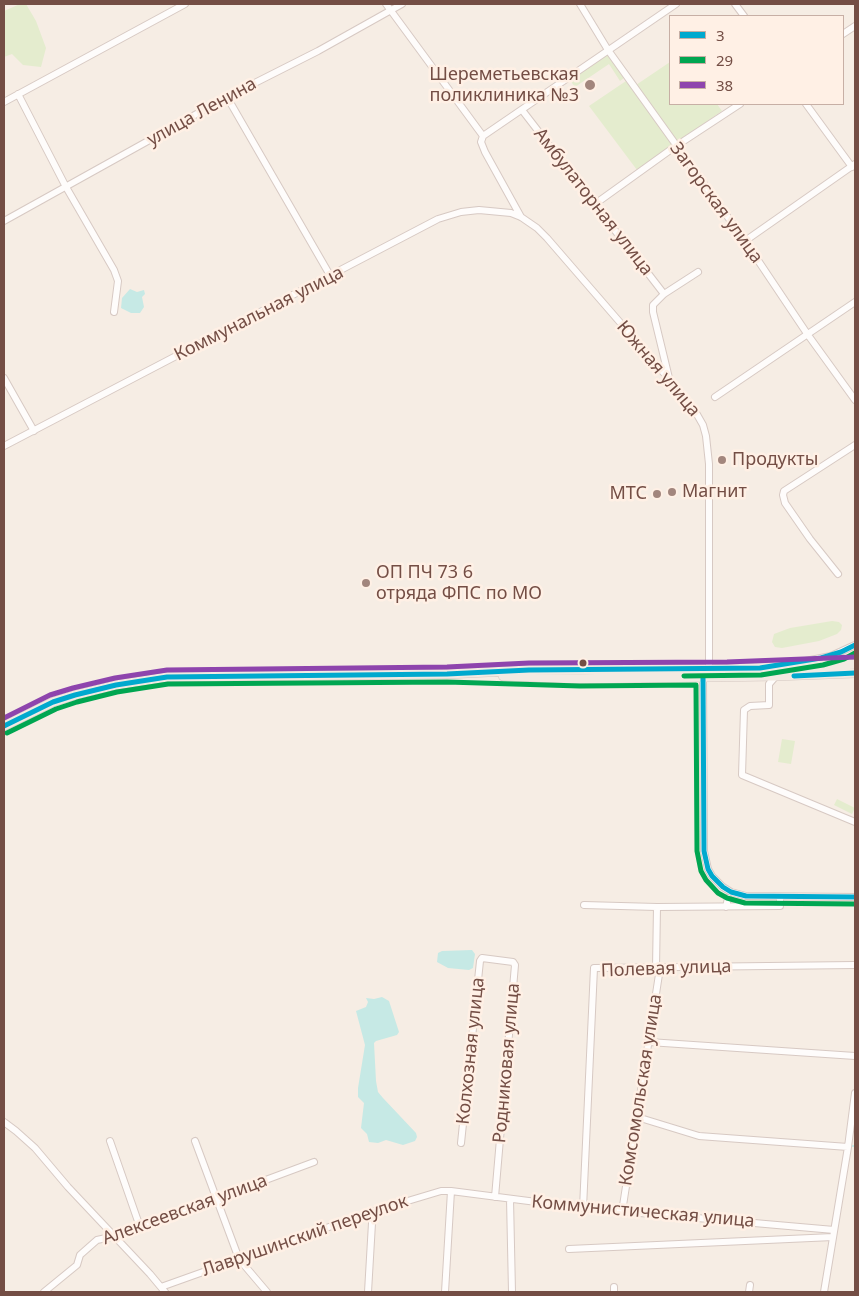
<!DOCTYPE html>
<meta charset="utf-8">
<style>
body{margin:0}
#map{position:relative;width:859px;height:1296px;overflow:hidden;background:#f6ede4;font-family:"Noto Sans",sans-serif}
canvas{display:block}
.frame{position:absolute;inset:0;border:5px solid #744e45;pointer-events:none}
.legend{position:absolute;left:669px;top:15px;width:175px;height:90px;box-sizing:border-box;background:#fff0e5;border:1px solid #c7afa5;margin:0;padding:6px 9px;list-style:none;font-size:15px;color:#744e45}
.legend li{display:flex;align-items:center;gap:10px;height:25px}
.legend b{width:25px;border:1px solid #c7afa5}
</style>
<div id="map">
<canvas width="859" height="1296"></canvas>
<div class="frame"></div>
<ul class="legend">
<li><b style="height:6px;background:#00a9ce"></b>3</li>
<li><b style="height:6px;background:#00a651"></b>29</li>
<li><b style="height:6px;background:#8e44ad"></b>38</li>
</ul>
</div>
<script>
const ctx = document.querySelector('canvas').getContext('2d');
ctx.lineJoin = 'round';
function paint(path, color) { ctx.fillStyle = color; ctx.fill(path, 'evenodd'); }
const shape = rows => new Path2D(rows.map(r => 'M' + r).join(''));
function strokePath(path, color, width, dash) { ctx.strokeStyle = color; ctx.lineWidth = width; ctx.lineCap = dash ? 'butt' : 'round'; ctx.setLineDash(dash || []); ctx.stroke(path); }
function drawText(font, color, halo, rows, align = 'center') {
  ctx.font = font + ' "Noto Sans",sans-serif'; ctx.lineWidth = 5; ctx.setLineDash([]); ctx.textBaseline = 'middle'; ctx.strokeStyle = halo; ctx.fillStyle = color; for (const [text, x, y, turn = 0] of rows) {
    ctx.save(); ctx.translate(x, y); ctx.rotate((+turn || 0) * Math.PI / 180); ctx.textAlign = isNaN(turn) ? turn : align; if (halo) ctx.strokeText(text, 0, 0); ctx.fillText(text, 0, 0); ctx.restore();
  }
}
paint(shape([
 [20,4,26,4,36,21,46,48,41,67,23,65,12,54,4,57,4,11],
 [606,53,624,78,620,81,609,64,575,87,569,79],
 [670,62,670,104,717,104,722,111,676,143,636,85],
 [626,81,673,146,637,170,589,106],
 [832,621,839,622,842,625,841,630,837,634,819,641,782,648,775,647,772,642,774,634,790,628],
 [782,739,795,741,791,764,778,762],
 [837,799,855,808,852,814,834,805]
]), '#e4ecce');
paint(shape([
 [130,289,137,292,144,290,145,294,142,297,144,307,140,313,131,313,121,308,122,298],
 [472,950,475,954,473,968,469,970,448,968,437,962,438,953,442,951],
 [382,997,389,1001,399,1032,397,1035,376,1041,374,1043,376,1081,378,1092,383,1098,416,1133,417,1137,415,1141,403,1145,386,1140,378,1143,369,1142,367,1134,361,1128,364,1103,358,1097,358,1088,365,1045,356,1011,366,1007,368,1002,366,998,374,999]
]), '#c6e9e5');
strokePath(shape([
 [849,1146,855,1146]
]), '#c6e9e5', 2);
const minor = shape([
 [386,4,483,136,481,142,485,152,521,217],
 [580,4,608,50,745,241,808,335,855,400],
 [735,4,744,16],
 [843,34,855,26],
 [18,94,66,187,114,270,118,281,114,312],
 [227,97,331,277],
 [4,102,185,4],
 [806,104,852,167],
 [522,110,664,294],
 [483,136,676,4],
 [595,204,673,148,740,104],
 [4,221,227,97,318,51,402,4],
 [745,241,855,164],
 [4,378,34,431],
 [669,378,653,312,653,305,664,294,698,272],
 [715,397,855,302],
 [4,446,438,219,461,212,479,210,511,213,521,217,537,228,547,238,669,379,695,411,703,425,706,436,709,464,709,673],
 [838,574,810,539,785,503,783,495,784,491,855,445],
 [795,663,831,656,855,645],
 [776,676,769,684,769,705,750,706,744,710,742,775,855,822],
 [703,677,704,851,708,869,712,876,723,887,731,892,746,896,855,897],
 [584,905,657,907,780,906,780,897],
 [726,907,728,898],
 [656,968,657,907],
 [649,1042,855,1056],
 [637,1117,699,1136,848,1147],
 [4,1122,16,1131,35,1148,68,1187,150,1274,165,1292],
 [110,1141,140,1227],
 [195,1141,239,1259,267,1292],
 [461,1143,480,961,482,958,513,962,515,965,495,1197],
 [510,1199,512,1292],
 [583,1208,594,968,855,965],
 [622,1212,660,968],
 [569,1249,833,1237],
 [161,1287,371,1212,441,1191,451,1191,583,1208,834,1230],
 [614,1287,614,1292],
 [44,1292,77,1265,80,1255,97,1240,115,1236,314,1162],
 [368,1292,372,1223,371,1212],
 [445,1292,451,1191],
 [749,1292,750,1285],
 [824,1292,848,1147,855,1093]
]);
const major = shape([
 [503,676,580,679,776,676,855,673],
 [4,726,53,702,75,695,116,685,167,677,447,674,529,670,727,669,855,664]
]);
strokePath(minor, '#d7c9c3', 8);
strokePath(major, '#d5c8c2', 10);
strokePath(minor, '#fefcfb', 6);
strokePath(major, '#f2eae2', 9);
strokePath(shape([
 [794,676,855,673],
 [703,677,704,851,708,869,712,876,723,887,731,892,746,896,855,897],
 [4,726,53,702,75,695,116,685,167,677,447,674,529,670,760,668,821,658,841,652,855,645]
]), '#00a9ce', 5);
strokePath(shape([
 [684,676,761,675,823,665,844,659,855,653],
 [7,733,56,709,77,702,117,692,168,684,447,682,580,686,696,685,697,851,701,871,706,880,718,893,727,898,745,903,855,904]
]), '#00a651', 5);
strokePath(shape([
 [4,718,50,695,73,688,115,678,167,670,447,667,529,663,727,662,855,657]
]), '#8e44ad', 5);
for (const [x, y, r, color] of [
 [590,85,6,"#a2867d"],
 [722,460,5,"#a2867d"],
 [672,492,5,"#a2867d"],
 [657,494,5,"#a2867d"],
 [366,583,5,"#a2867d"],
 [583,663,4.5,"#744e45"]
]) { const dot = new Path2D(); dot.arc(x, y, r, 0, 2 * Math.PI); ctx.fillStyle = color; ctx.fill(dot); strokePath(dot, '#fff0e5', 2); }
drawText('18px', '#744e45', '#fff0e5', [
 ["Шереметьевская",579,75,"right"],
 ["поликлиника №3",579,96,"right"],
 ["Продукты",732,460],
 ["Магнит",682,492],
 ["МТС",647,494,"right"],
 ["ОП ПЧ 73 6",376,573],
 ["отряда ФПС по МО",376,594]
], 'left');
drawText('18px', '#744e45', '#fff0e5', [
 ["улица Ленина",202,112,-29],
 ["Амбулаторная улица",593,202,52],
 ["Загорская улица",716,203,54],
 ["Коммунальная улица",259,314,-27],
 ["Южная улица",658,369,50],
 ["Полевая улица",666,969,-2],
 ["Колхозная улица",471,1051,-84],
 ["Родниковая улица",507,1063,-85],
 ["Комсомольская улица",641,1090,-81],
 ["Алексеевская улица",185,1210,-20],
 ["Коммунистическая улица",643,1212,5],
 ["Лаврушинский переулок",305,1236,-19]
]);
</script>
